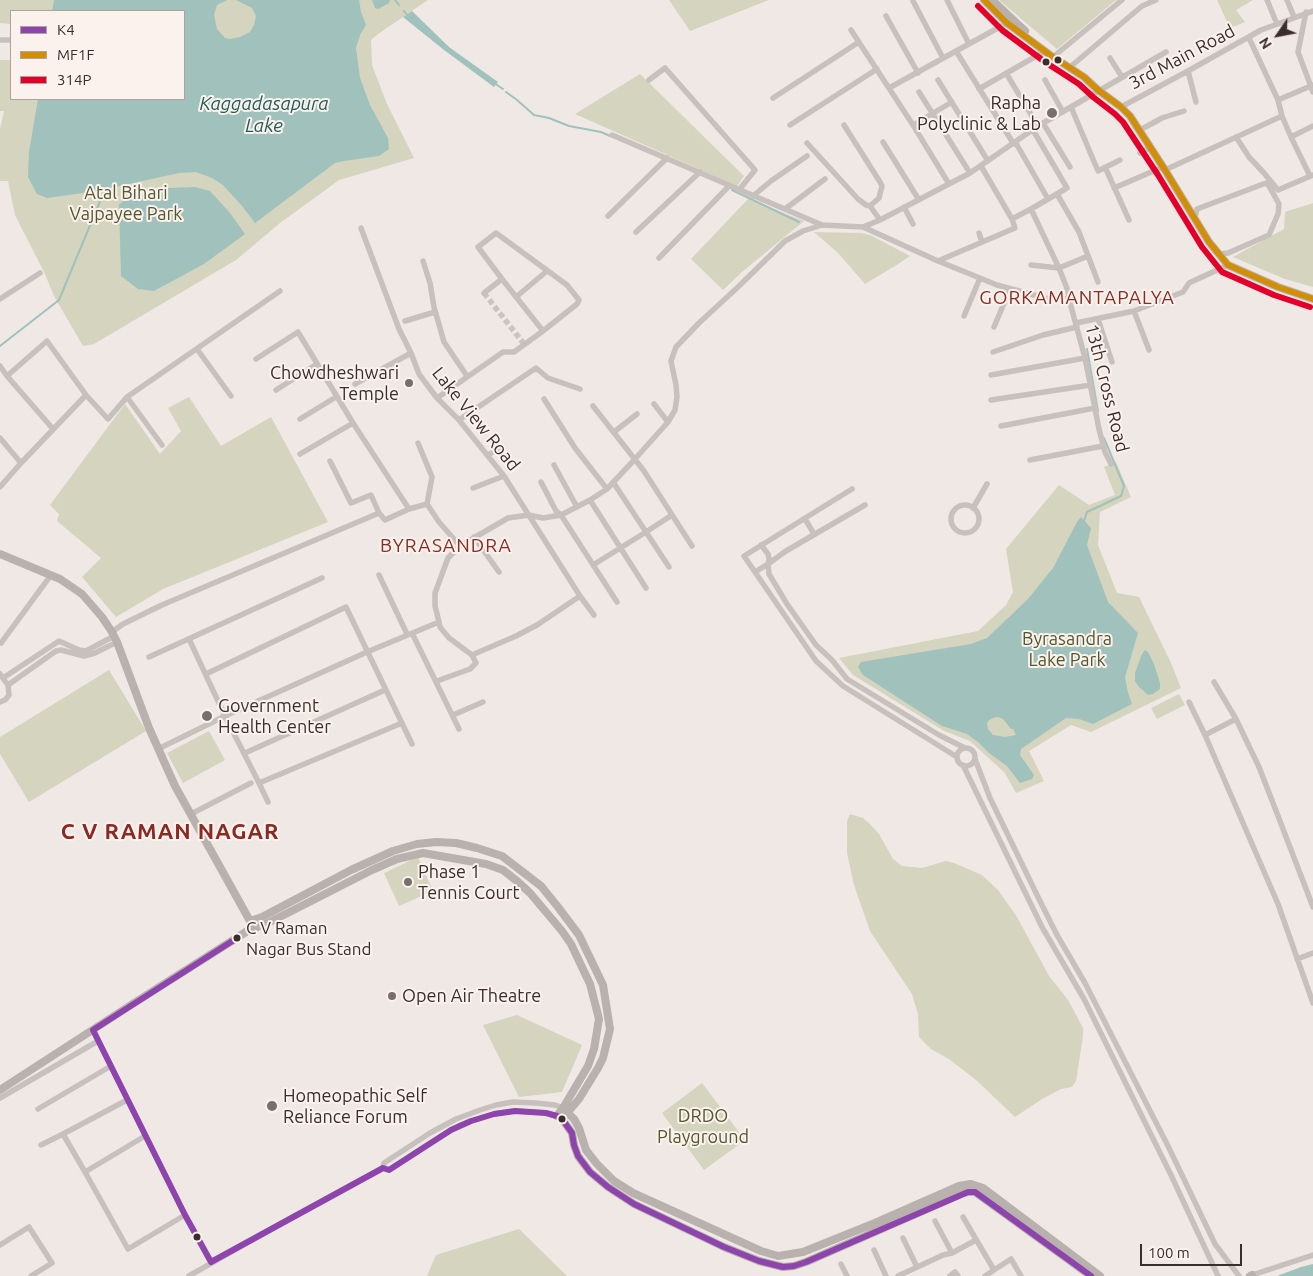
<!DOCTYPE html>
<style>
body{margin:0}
#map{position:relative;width:1313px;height:1276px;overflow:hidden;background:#efe8e4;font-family:Ubuntu,sans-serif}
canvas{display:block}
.legend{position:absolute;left:10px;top:10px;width:175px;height:90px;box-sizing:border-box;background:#fbf2ed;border:1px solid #aea39f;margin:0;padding:6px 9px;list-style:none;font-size:15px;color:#3a2d2b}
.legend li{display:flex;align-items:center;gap:10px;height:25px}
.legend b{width:25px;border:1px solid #aea39f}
.north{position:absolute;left:1253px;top:10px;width:50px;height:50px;-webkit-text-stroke:4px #fbf2ed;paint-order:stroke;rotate:237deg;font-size:14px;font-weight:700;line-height:20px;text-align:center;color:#3a2d2b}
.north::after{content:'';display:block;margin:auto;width:18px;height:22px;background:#3a2d2b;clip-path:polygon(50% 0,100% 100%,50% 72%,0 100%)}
.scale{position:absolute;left:1140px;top:1244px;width:102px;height:22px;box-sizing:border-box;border:2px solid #3a2d2b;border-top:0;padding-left:6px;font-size:15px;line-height:18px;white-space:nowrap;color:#3a2d2b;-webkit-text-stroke:4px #fbf2ed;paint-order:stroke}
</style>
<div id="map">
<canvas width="1313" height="1276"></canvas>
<ul class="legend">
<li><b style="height:6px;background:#8e44ad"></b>K4</li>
<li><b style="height:6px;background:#d18e09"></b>MF1F</li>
<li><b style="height:6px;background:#e4002b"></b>314P</li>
</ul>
<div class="north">N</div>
<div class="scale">100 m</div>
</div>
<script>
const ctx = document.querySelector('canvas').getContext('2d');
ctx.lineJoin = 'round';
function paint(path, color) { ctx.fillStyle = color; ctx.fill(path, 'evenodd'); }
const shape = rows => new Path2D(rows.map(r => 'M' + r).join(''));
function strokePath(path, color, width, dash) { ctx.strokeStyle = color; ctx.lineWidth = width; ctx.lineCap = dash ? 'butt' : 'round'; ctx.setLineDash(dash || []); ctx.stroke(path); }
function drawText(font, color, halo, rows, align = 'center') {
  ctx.font = font + ' Ubuntu,sans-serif'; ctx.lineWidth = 4; ctx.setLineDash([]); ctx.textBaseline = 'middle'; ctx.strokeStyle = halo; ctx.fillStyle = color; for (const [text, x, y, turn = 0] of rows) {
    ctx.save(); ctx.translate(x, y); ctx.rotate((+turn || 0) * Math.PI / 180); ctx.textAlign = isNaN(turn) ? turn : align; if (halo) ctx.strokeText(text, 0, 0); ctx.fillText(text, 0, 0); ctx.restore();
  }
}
paint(shape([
 [0,0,428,0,378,34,371,40,372,65,387,104,414,158,339,180,280,223,236,260,94,344,83,346,55,298,44,272,15,215,8,181,0,181,0,129,4,111,0,111,0,60,11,60,11,99,184,99,184,11,11,11,11,24,0,23],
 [669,0,769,0,690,31],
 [999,0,1116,0,1057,49],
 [1217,0,1253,0,1236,10,1245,22,1230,28],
 [640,74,744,176,737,186,575,114],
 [749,198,763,205,804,221,742,272,723,290,691,259],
 [1313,203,1313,287,1285,279,1233,257,1284,229,1285,212],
 [814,232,861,233,870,235,910,256,895,266,865,284,838,253],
 [189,397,221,446,271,417,328,522,163,589,116,617,82,577,101,558,57,521,59,514,50,505,125,404,160,454,181,431,168,408],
 [1116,462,1131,497,1100,512,1098,545,1117,593,1139,597,1171,663,1181,688,1091,732,1071,725,1029,751,1044,781,1016,793,1005,773,970,741,944,731,853,675,839,658,978,631,1006,605,1013,592,1006,549,1059,485,1089,505,1115,495,1104,467],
 [109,670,146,731,29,802,0,754,0,737],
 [1179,694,1185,705,1157,719,1151,708],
 [209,731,225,760,183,783,167,753],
 [850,814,863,818,870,824,879,834,893,859,902,866,922,868,946,861,954,863,982,875,998,890,1017,917,1049,976,1068,1000,1083,1028,1083,1036,1076,1081,1072,1087,1061,1089,1042,1099,1015,1117,975,1079,949,1059,931,1049,919,1037,918,1014,912,994,870,931,854,885,847,853,847,821],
 [418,857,433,891,399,906,384,873],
 [517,1015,582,1045,562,1092,519,1097,483,1025],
 [702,1083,745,1140,704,1170,662,1113],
 [519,1229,567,1276,427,1276,436,1255]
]), '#d4d4bf');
paint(shape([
 [54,0,227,0,217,5,214,15,217,29,225,38,230,39,240,37,250,32,254,25,256,16,252,8,236,0,359,0,361,12,366,25,360,35,356,48,360,78,370,105,388,138,389,149,379,156,344,161,335,163,255,223,242,206,223,185,212,178,196,172,179,173,97,191,47,198,37,194,28,177,29,152,38,99,184,99,184,11,52,11],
 [372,0,390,0,389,3,378,9,375,8],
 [412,11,449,47,498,82,494,87,444,50,403,17],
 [195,187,210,191,230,213,245,234,204,264,154,291,138,289,121,276,119,204,125,200,169,188],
 [1081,517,1091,528,1087,545,1108,602,1138,633,1125,677,1128,693,1132,704,1093,724,1079,719,1066,718,1021,749,1020,755,1034,775,1032,779,1020,783,1007,766,989,753,978,742,967,734,942,726,863,675,858,667,861,662,971,644,987,638,1028,599,1053,568,1077,522],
 [998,717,1003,719,1011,729,1013,729,1016,735,1005,737,993,735,988,729,987,724,988,721,993,718],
 [1145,650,1148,652,1154,664,1160,683,1160,689,1153,694,1148,695,1139,687,1135,681,1135,673,1142,654],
 [1313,1264,1313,1276,1277,1276,1301,1267]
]), '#a1c2bc');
strokePath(shape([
 [395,0,399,5],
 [404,11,408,16],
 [494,83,503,89],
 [506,92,517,100,534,115,549,118,569,126,601,132,610,136],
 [732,190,799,222],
 [0,346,59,300,106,187],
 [1087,349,1098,411],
 [1084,521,1087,512,1121,496,1124,486,1104,438]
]), '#a1c2bc', 2);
strokePath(shape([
 [484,293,524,344]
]), '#cbc3bf', 5.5, [5.5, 3]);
strokePath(shape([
 [947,0,969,44],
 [1267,0,1277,24],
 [1287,0,1294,17],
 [913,1,943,58],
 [1306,12,1298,52,1313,92],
 [886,16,918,73],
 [851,30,913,125,949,184],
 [1249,38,1278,100,1282,116,1291,137,1310,176],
 [0,40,11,40],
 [956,51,1013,143,1017,145,1048,199],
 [1053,57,1122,0],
 [1110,58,1122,77],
 [1069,68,1142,6,1156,0],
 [1188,71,1196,102],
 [1006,73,1038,126],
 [649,80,665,68,755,170,739,190],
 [938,80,988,161],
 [1045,80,1063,112],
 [889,88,1007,23],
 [979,89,1045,51],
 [919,92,970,173],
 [773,98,859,42],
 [1278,100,1313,85],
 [1071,107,1098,171,1120,160],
 [1121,107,1188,71,1261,30,1313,11],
 [1043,123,1070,167],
 [790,125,877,69],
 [844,125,880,182,882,186,879,198,870,206],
 [913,125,952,102],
 [1140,130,1162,118,1184,111],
 [612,135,822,225],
 [1236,137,1249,157,1264,173,1278,190,1313,175],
 [1291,137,1313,126],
 [883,142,919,200],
 [807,143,858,199,866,205,870,206,880,220],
 [1140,153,1151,147],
 [981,166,1012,219,1031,209,1059,268,1068,291,1069,299],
 [1105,167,1129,220],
 [1165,170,1282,116],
 [1114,188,1163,167],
 [1057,194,1079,232,1098,282],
 [753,196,771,181,807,156],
 [904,207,913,224],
 [785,209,825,179],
 [1031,209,1067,188,1033,130],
 [608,216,667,158],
 [1195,217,1197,209,1266,183,1269,186,1279,204,1278,214,1269,235,1228,253,1219,254],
 [863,227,938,261,997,285,1045,298,1069,299,1085,358,1099,429,1105,452,1111,464],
 [361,228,399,329,411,353,419,374,437,398,459,420,504,476,580,596,537,625,516,636,472,655,476,663,470,669,437,681],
 [636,232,700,172],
 [979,233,982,242],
 [659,258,729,186],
 [423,261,430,283,434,307,444,342,467,376],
 [938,261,1015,228,1012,219],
 [1031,265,1059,268,1088,256],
 [484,293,502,279],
 [516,297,547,271],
 [0,299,40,273],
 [1134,311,1149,350],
 [964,316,980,278],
 [1098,319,1112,362],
 [405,321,435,312],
 [1076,323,1134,311,1183,292,1189,283,1228,265],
 [994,327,1010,289],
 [197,349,231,396],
 [993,352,1043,335,1077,327],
 [256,359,298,332,353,423,409,509],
 [0,366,7,376,53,429],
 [991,375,1085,358],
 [7,376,47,341,86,395],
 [355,384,411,353],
 [276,390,317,364],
 [127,397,162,445],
 [437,398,503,352,514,352,543,331,577,304,579,300,567,285,496,233,478,247,502,279,543,331],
 [544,399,575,448,607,489],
 [991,400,1091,385],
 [654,404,668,422],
 [593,406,644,471,692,546],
 [300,419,336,397],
 [459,420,536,368,548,378,580,389],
 [1001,426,1095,408],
 [614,432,637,414],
 [0,438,21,463],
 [418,443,432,477,427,504],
 [300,454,353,423],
 [488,455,498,449],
 [1030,460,1103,446],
 [330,461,351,503,371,495,379,513],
 [554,465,577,507],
 [541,482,556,511,561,515,617,602],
 [0,487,21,463,86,395,108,419,127,397,280,291],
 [473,488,504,476],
 [852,489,744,556,816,661,843,686,957,757],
 [590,500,646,588],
 '951 519a14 14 0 1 1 28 0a14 14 0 1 1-28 0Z',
 [865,505,786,551,768,564,769,574,787,604,816,645,832,660,847,679,939,735,965,748],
 [973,508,987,484],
 [805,519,814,534],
 [474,537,499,572],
 [593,565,646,532,613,482],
 [669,567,646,532,672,515],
 [755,572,768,564,769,559,768,554,761,545],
 [379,575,407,634],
 [580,596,594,615],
 [439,622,440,627,449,638,472,655],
 [112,632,123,624,162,605,379,513,385,520,409,509,427,504,439,522,460,546],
 [412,633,459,729],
 [189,639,225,716,259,783,402,723],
 [1,643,51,575],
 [149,657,322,578],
 [0,674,8,685,9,695,5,700,0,702],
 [206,674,346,607,412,744],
 [3,678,59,641,79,650,86,651,114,636],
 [1214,682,1236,719,1259,767,1273,803,1313,907],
 [8,685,56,651,61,650,84,656,95,653,117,642],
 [1189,702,1205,735],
 [453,715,483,702],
 [1236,719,1205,735,1278,904,1313,1003],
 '957 757a9 9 0 1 1 18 0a9 9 0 1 1-18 0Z',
 [158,749,225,716,367,652,439,622,435,606,435,593,448,558,460,546,508,518,529,515,543,518,561,515,590,500,607,489,635,459,668,422,675,410,677,397,676,385,671,361,676,347,699,323,738,287,785,241,803,231,822,225,863,227,880,220,970,173,1038,126,1166,52],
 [245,753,385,690],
 [975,759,990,798,1037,895,1057,935,1085,983,1169,1148,1215,1244,1239,1276],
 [963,765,1042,927,1084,999,1171,1175,1218,1276],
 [259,783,268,802],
 [191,814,251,783],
 [1297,959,1313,953],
 [93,1030,159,1163,185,1215,211,1262],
 [0,1098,98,1041],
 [38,1109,111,1066],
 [63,1134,127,1100],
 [145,1136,85,1172,128,1249,185,1215],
 [41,1145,63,1134,85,1172],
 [383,1168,384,1163,430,1133,456,1119,480,1110,496,1105,513,1102,536,1103,555,1105,563,1108],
 [963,1217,994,1270,1011,1259,1021,1276],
 [935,1221,952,1253],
 [903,1238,917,1267],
 [0,1245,29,1227,52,1263,31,1276],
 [874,1250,886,1276],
 [841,1264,847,1276],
 [1252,1275,1313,1255],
 [189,1276,280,1224,383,1168,389,1170,427,1145,460,1125,494,1114,515,1111,546,1113,560,1118],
 [898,1276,943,1255,952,1253,976,1240],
 [950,1276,955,1272,958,1276],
 [985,1276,994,1270]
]), '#c8c0bd', 5.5);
strokePath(shape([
 [984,0,1007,23,1050,55,1084,77,1098,90,1121,107,1130,116,1165,170,1209,242,1228,265,1278,287,1313,299],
 [992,0,1025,31],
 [0,554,60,579,82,594,102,617,112,632,117,642,149,728,175,786,250,921],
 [250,921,262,917,351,870,393,851,417,844,436,842,456,843,477,848,502,856,541,886,558,907,579,935,603,985,610,1029,603,1058,598,1068,579,1099,562,1119,572,1133,574,1145,578,1156,590,1172,608,1187,634,1204,724,1247,759,1261,783,1267,794,1266,806,1262,961,1194,968,1192,975,1192,1091,1276],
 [0,1090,134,1003,249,930,266,924,372,870,397,859,423,853,486,864,503,870,517,881,530,893,562,931,571,944,590,984,599,1019,594,1049,588,1066,563,1108,557,1116],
 [565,1110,574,1119,579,1128,586,1150,597,1164,614,1181,633,1193,761,1251,778,1256,803,1252,875,1223,959,1186,971,1184,983,1188,1100,1276],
 [1250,1276,1252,1275]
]), '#b9b1ae', 8);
strokePath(shape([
 [237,938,93,1030,185,1215,211,1262,383,1168,389,1170,451,1130,471,1121,494,1114,515,1111,546,1113,557,1116,562,1119,572,1133,574,1145,578,1156,590,1172,608,1187,634,1204,724,1247,759,1261,783,1267,794,1266,806,1262,968,1192,975,1192,1091,1276]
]), '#8e44ad', 6);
strokePath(shape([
 [984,0,1007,23,1050,55,1084,77,1098,90,1121,107,1130,116,1165,170,1209,242,1228,265,1278,287,1313,299]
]), '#d18e09', 6);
strokePath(shape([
 [978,6,1002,30,1045,62,1079,84,1093,97,1115,114,1123,122,1158,175,1202,247,1222,272,1274,295,1310,307]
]), '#e4002b', 6);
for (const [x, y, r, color] of [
 [1058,60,4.5,"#3a2d2b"],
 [1046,62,4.5,"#3a2d2b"],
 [1052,113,6,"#796e6c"],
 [409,383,5,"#796e6c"],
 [207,716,6,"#796e6c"],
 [408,882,5,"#796e6c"],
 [237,938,4.5,"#3a2d2b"],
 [392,996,5,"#796e6c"],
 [272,1106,6,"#796e6c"],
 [562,1119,4.5,"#3a2d2b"],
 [197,1237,4.5,"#3a2d2b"]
]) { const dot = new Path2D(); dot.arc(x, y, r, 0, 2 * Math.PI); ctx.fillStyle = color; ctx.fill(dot); strokePath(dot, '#fbf2ed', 2); }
drawText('17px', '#3a2d2b', '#fbf2ed', [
 ["C V Raman",246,928],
 ["Nagar Bus Stand",246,949]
], 'left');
drawText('18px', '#3a2d2b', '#fbf2ed', [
 ["3rd Main Road",1182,57,-28],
 ["13th Cross Road",1107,388,76],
 ["Lake View Road",476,419,51]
]);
drawText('18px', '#3a2d2b', '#fbf2ed', [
 ["Rapha",1041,103,"right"],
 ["Polyclinic & Lab",1041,124,"right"],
 ["Chowdheshwari",399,373,"right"],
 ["Temple",399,394,"right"],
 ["Government",218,706],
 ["Health Center",218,727],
 ["Phase 1",418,872],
 ["Tennis Court",418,893],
 ["Open Air Theatre",402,996],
 ["Homeopathic Self",283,1096],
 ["Reliance Forum",283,1117]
], 'left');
drawText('18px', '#50582e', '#fbf2ed', [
 ["Atal Bihari",126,193],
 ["Vajpayee Park",126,214],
 ["Byrasandra",1067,639],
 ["Lake Park",1067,660],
 ["DRDO",703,1116],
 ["Playground",703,1137]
]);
drawText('italic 19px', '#1f5c57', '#fbf2ed', [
 ["Kaggadasapura",264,104],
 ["Lake",264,126]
]);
ctx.letterSpacing = '1px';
drawText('19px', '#892b23', '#fbf2ed', [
 ["GORKAMANTAPALYA",1077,298],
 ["BYRASANDRA",446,546]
]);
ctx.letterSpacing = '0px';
ctx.letterSpacing = '1px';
drawText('bold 22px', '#892b23', '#fbf2ed', [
 ["C V RAMAN NAGAR",170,832]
]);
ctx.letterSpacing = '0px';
</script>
